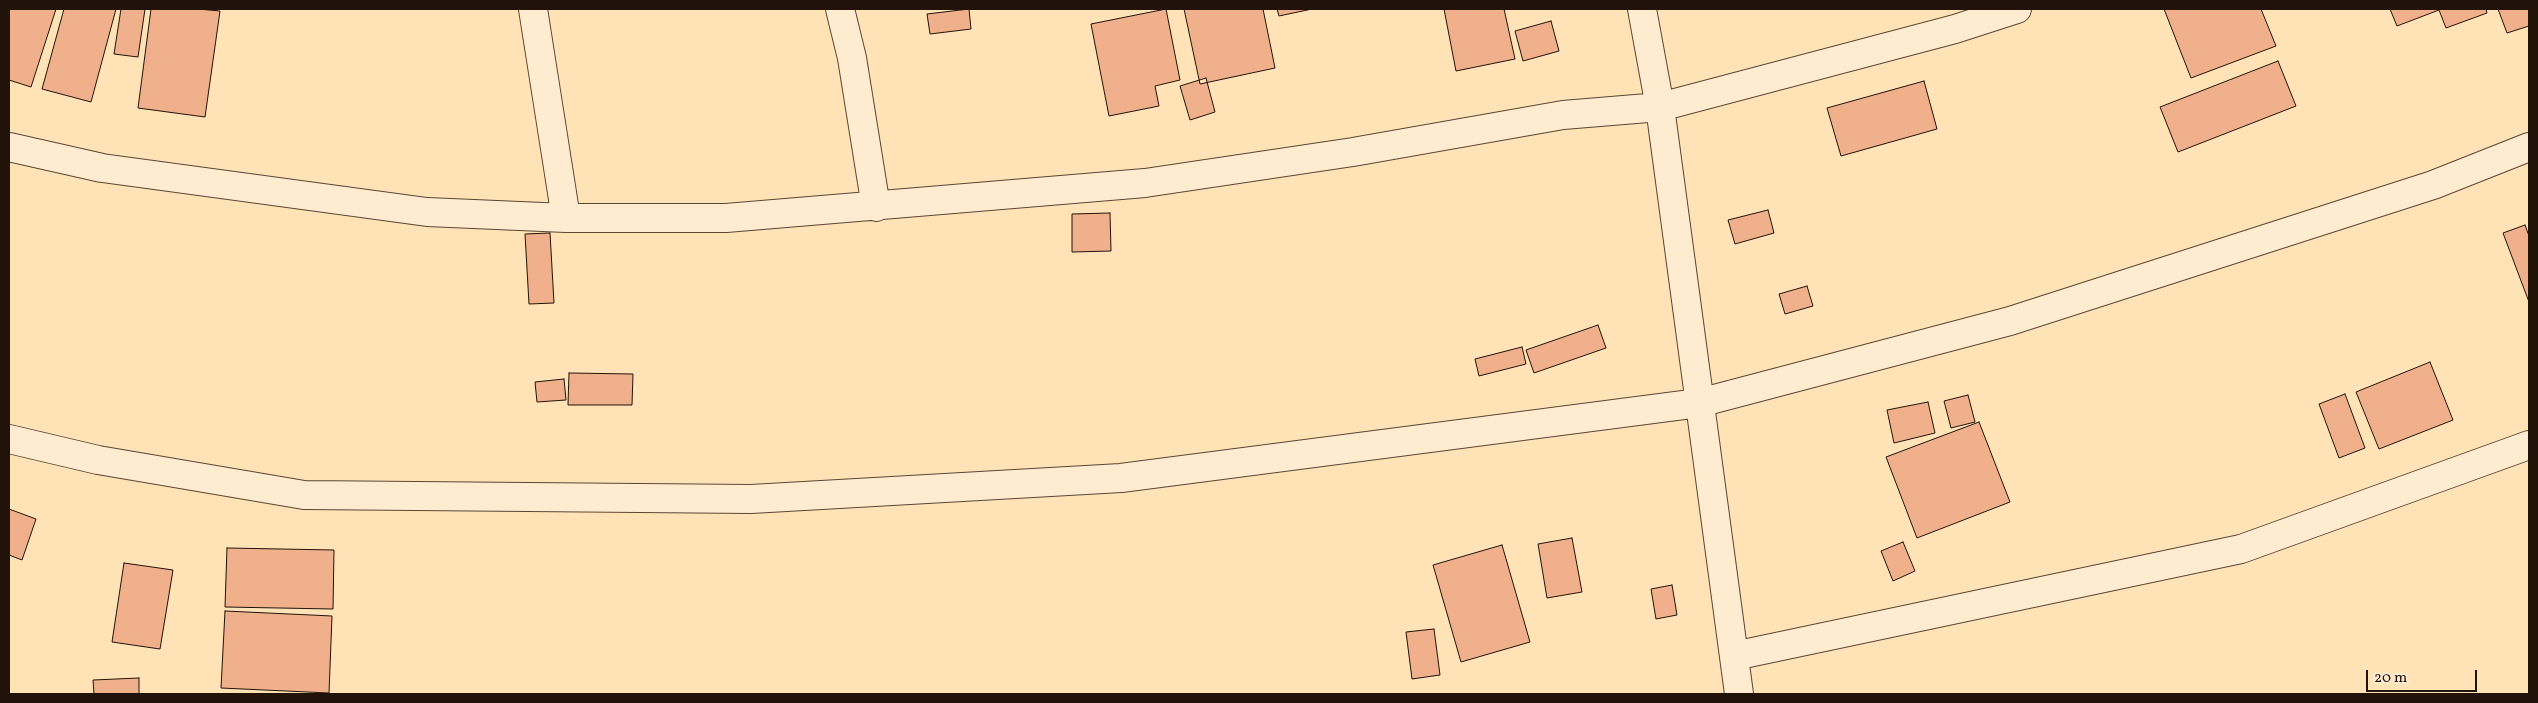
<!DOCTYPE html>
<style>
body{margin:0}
#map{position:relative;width:2538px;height:703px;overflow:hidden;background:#ffe2b6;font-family:Vollkorn,serif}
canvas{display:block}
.frame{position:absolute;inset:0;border:10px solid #21130a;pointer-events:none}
.scale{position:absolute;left:2366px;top:670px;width:111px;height:22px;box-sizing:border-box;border:2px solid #21130a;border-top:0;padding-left:6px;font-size:15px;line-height:18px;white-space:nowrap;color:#21130a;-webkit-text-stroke:4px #ffecd0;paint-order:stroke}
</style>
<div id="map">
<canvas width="2538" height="703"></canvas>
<div class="frame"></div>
<div class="scale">20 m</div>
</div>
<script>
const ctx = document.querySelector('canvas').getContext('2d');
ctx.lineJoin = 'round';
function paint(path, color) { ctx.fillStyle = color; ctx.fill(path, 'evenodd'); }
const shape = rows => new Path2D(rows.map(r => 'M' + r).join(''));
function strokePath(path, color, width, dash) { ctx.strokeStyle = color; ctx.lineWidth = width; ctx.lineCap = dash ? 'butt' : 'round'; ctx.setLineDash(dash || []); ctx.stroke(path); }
const building = shape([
 [9,9,56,9,31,87,9,80,9,9],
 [64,9,116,9,91,102,42,89,64,9],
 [121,9,145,9,138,57,114,54,121,9],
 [151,9,198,9,220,11,205,117,138,108,151,9],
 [969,9,971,29,930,34,927,14,969,9],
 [1166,9,1180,80,1155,86,1159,106,1109,116,1091,24,1166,9],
 [1184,9,1263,9,1275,68,1200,84,1184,9],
 [1277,9,1312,9,1279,16,1277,9],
 [1444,9,1504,9,1515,59,1456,71,1444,9],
 [2164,9,2261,9,2276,46,2191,78,2164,9],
 [2390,9,2486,9,2487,13,2446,28,2439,10,2397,26,2390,9],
 [2498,9,2529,9,2529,26,2507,33,2498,9],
 [1551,21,1559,51,1523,61,1515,31,1551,21],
 [2278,61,2296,106,2178,152,2160,107,2278,61],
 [1206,78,1215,112,1190,120,1180,86,1206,78],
 [1924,81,1937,129,1841,156,1827,108,1924,81],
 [1768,210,1774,233,1735,244,1728,220,1768,210],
 [1110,213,1111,251,1072,252,1072,214,1110,213],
 [2525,225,2529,236,2529,302,2503,233,2525,225],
 [550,233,554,303,529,304,525,234,550,233],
 [1807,286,1813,306,1785,314,1779,294,1807,286],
 [1598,325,1606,348,1534,373,1526,350,1598,325],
 [1522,347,1526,364,1479,376,1475,359,1522,347],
 [2430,362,2453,420,2379,449,2356,392,2430,362],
 [569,373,633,374,632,405,568,405,569,373],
 [564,379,566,400,537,402,535,382,564,379],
 [2345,394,2365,448,2339,458,2319,404,2345,394],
 [1968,395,1975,422,1951,428,1944,401,1968,395],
 [1928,402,1935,433,1894,443,1887,410,1928,402],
 [1979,422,2010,502,1917,538,1886,457,1979,422],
 [9,509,36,519,22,560,9,555,9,509],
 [1572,538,1582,592,1547,598,1538,544,1572,538],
 [1903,542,1915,571,1893,581,1881,551,1903,542],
 [1502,545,1530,642,1461,662,1433,565,1502,545],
 [227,548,334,550,333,609,225,607,227,548],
 [124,563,173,570,160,649,112,642,124,563],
 [1672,585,1677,615,1656,619,1651,589,1672,585],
 [225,611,332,616,329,693,221,688,225,611],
 [1434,629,1440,675,1412,679,1406,632,1434,629],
 [139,678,139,694,94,694,93,680,139,678]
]);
paint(building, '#efb08b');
strokePath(building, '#21130a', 1);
const minor = shape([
 [533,9,566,218],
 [840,9,852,58,876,207],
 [1642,9,1660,107,1739,694],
 [9,147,102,168,427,212,566,218,726,218,1145,183,1353,152,1563,115,1660,107,1955,29,2017,9],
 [9,439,98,460,304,495,751,499,1121,478,1699,403,2010,321,2433,185,2529,147],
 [1734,656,2241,549,2529,445]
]);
strokePath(minor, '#584735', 30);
strokePath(minor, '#ffecd0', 28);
</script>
